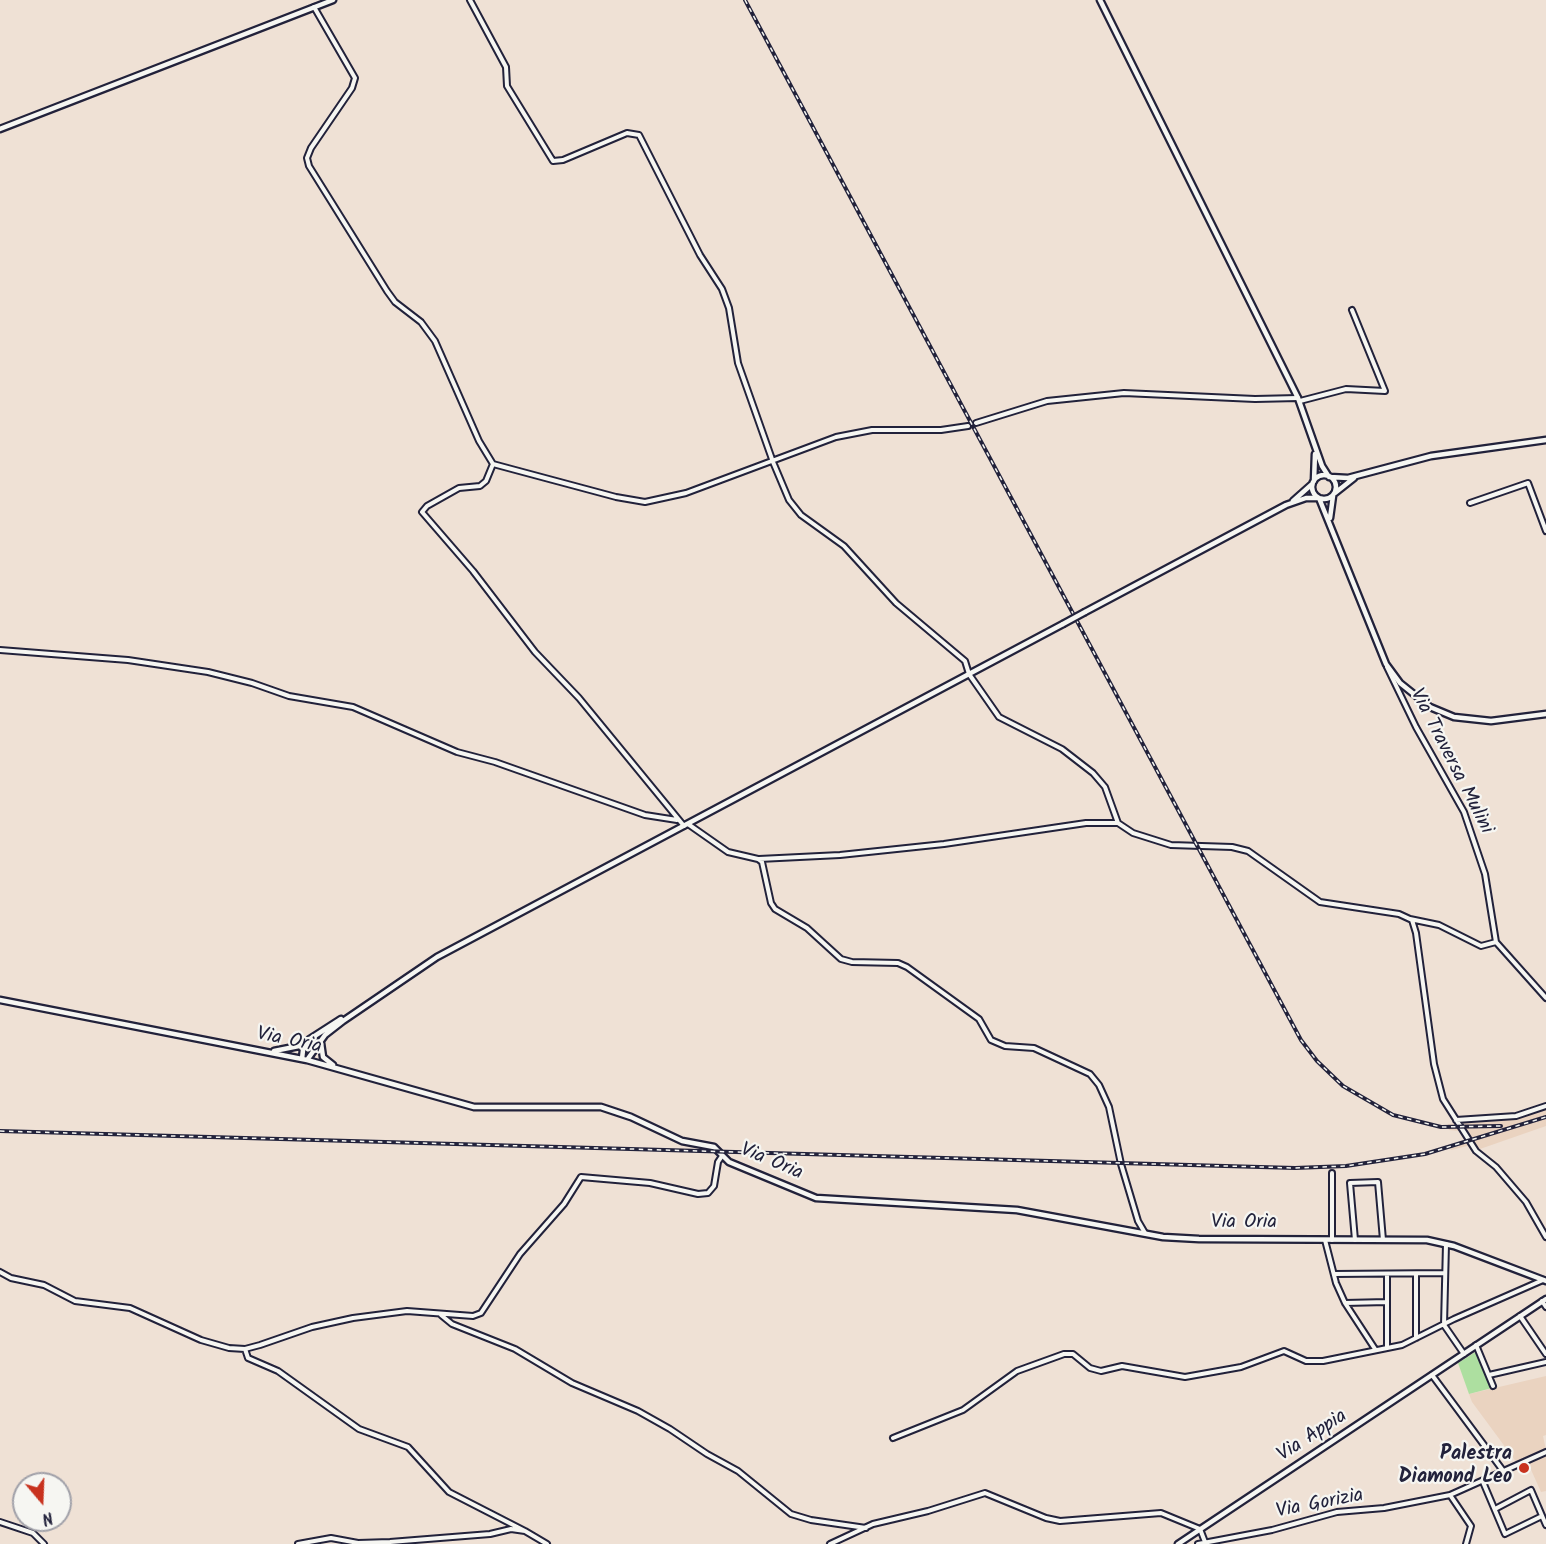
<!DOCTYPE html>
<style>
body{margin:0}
#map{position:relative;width:1546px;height:1544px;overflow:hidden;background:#efe1d5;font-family:Kalam,sans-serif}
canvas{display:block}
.north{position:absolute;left:12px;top:1472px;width:60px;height:60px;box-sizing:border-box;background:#f6f6f2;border:2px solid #a1a1a9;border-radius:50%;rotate:161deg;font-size:16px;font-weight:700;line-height:24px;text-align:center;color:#22223b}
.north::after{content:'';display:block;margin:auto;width:21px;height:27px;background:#c8321e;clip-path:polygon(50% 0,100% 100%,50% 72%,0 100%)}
</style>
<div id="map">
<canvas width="1546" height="1544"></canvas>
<div class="north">N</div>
</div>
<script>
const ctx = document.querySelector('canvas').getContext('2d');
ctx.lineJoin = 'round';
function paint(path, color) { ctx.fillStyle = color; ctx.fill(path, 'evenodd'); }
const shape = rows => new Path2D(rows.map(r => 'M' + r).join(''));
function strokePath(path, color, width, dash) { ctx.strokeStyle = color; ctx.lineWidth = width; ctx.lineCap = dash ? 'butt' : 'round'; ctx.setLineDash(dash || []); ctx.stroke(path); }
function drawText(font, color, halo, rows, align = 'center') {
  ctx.font = font + ' Kalam,sans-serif'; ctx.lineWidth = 4.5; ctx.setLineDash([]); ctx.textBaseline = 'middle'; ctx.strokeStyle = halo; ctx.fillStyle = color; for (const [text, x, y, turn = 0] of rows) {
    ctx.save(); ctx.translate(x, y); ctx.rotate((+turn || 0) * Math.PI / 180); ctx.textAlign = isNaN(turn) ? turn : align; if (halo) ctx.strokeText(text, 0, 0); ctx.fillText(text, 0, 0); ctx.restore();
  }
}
paint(shape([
 [1546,1108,1546,1126,1480,1149,1475,1144,1451,1150,1450,1145,1465,1141,1459,1131,1449,1130,1448,1124,1505,1120],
 [1546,1376,1546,1435,1543,1436,1546,1450,1517,1463,1472,1402,1469,1394],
 [1546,1454,1546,1491,1541,1492,1528,1463]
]), '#ead3c0');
paint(shape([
 [1477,1351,1492,1388,1469,1394,1458,1363]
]), '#addfa0');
const street = shape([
 [470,0,506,67,507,86,553,161,563,160,627,133,639,135,700,255,722,289,729,308,738,363,773,462,789,500,801,515,844,546,896,603,965,661,969,674,999,717,1062,749,1093,773,1105,787,1118,823,1133,833,1171,845,1232,847,1248,851,1320,902,1399,914,1412,920,1416,933,1434,1064,1443,1099,1476,1151,1496,1167,1526,1202,1546,1237],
 [314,7,355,78,352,88,311,148,307,158,309,166,387,291,395,302,421,322,435,341,479,441,493,464,616,497,645,502,686,493,836,437,872,430,941,430,968,426],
 [1300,401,1346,389,1385,391,1352,310],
 [976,423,1047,401,1124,393,1255,399,1298,398],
 [493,464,486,481,480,486,459,488,427,506,422,512,473,571,535,652,579,698,684,826],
 [1470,503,1528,483,1546,531],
 [0,650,128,660,208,672,252,683,289,696,353,707,457,752,495,762,645,815,677,820],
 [1387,667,1416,727,1464,812,1485,874,1496,942,1546,998],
 [688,824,728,852,758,859,762,862,771,903,775,909,807,928,841,959,852,962,898,963,907,967,979,1019,991,1040,1005,1046,1034,1048,1090,1074,1099,1085,1109,1107,1121,1164,1138,1221,1145,1233],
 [759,859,840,855,944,844,1086,823,1118,823],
 [1410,919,1439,925,1481,946,1496,942],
 [1456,1120,1516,1116,1546,1106],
 [1332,1173,1332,1240],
 [1325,1240,1336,1283,1345,1303,1375,1349],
 [1355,1240,1350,1183,1378,1182,1383,1240],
 [1446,1244,1444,1325,1464,1354],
 [0,1272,11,1278,44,1285,75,1301,130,1308,201,1340,229,1348,245,1349,260,1345,312,1327,353,1318,407,1311,473,1316,481,1313,520,1254,564,1204,581,1177,650,1183,698,1194,708,1193,714,1186,718,1162,722,1156],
 [1334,1274,1445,1273],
 [1387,1274,1387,1347],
 [1416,1274,1416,1338],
 [1542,1301,1546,1307],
 [1345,1303,1387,1302],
 [441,1315,452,1324,515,1349,572,1383,638,1411,670,1429,707,1454,738,1471,791,1514,811,1520,866,1528],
 [1520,1316,1546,1354],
 [1476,1345,1493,1386],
 [245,1349,248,1358,278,1371,359,1429,408,1447,449,1492,525,1531],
 [1432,1375,1504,1472],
 [1489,1375,1546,1362],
 [893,1438,963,1410,1017,1371,1064,1354,1073,1354,1090,1368,1101,1371,1122,1366,1185,1377,1241,1367,1284,1351,1306,1361,1323,1361,1402,1345,1454,1319,1543,1280],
 [1483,1482,1505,1534,1542,1516],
 [1450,1495,1471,1526,1466,1544],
 [1495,1509,1531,1490,1546,1525],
 [0,1522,33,1533,44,1544],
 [298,1544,331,1538,358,1543,390,1542,490,1534,511,1529,525,1531,547,1544],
 [830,1544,873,1524,928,1511,985,1493,1046,1518,1060,1521,1161,1513,1200,1529,1205,1542],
 [1198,1544,1272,1530,1337,1512,1384,1508,1450,1495,1546,1452]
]);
const secondary = shape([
 [1100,0,1298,398,1322,466,1329,477],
 [0,129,333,0],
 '1312 487a12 12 0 1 1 24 0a12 12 0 1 1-24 0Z',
 [1330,477,1348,478,1431,456,1546,440],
 [1314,481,1315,454],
 [1335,493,1354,478],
 [1319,498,1386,664,1400,683,1430,707,1454,717,1491,721,1546,714],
 [1293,501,1311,485],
 [1330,518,1333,496],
 [1085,612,1286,505,1306,498,1318,498],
 [0,1000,307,1060,474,1107,601,1107,631,1117,682,1141,714,1147,729,1162,816,1198,1017,1210,1163,1237,1199,1239,1427,1240,1454,1246,1546,1281],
 [321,1043,323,1057,333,1065],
 [274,1051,299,1046,341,1019],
 [302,1059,303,1050,308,1043],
 [307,1060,325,1035,343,1021,437,957,1063,624],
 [1178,1544,1546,1299]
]);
strokePath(street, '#22223b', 8);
strokePath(secondary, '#22223b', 9);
strokePath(street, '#f6f6f2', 4);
strokePath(secondary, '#f6f6f2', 4.5);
const rail = shape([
 [745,0,1301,1040,1317,1061,1343,1086,1393,1115,1441,1127,1501,1126],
 [0,1131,1295,1168,1346,1166,1425,1154,1546,1117]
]);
strokePath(rail, '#22223b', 4);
strokePath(rail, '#f6f6f2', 1.5, [4.5]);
const secondaryBridge = shape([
 [1063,624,1085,612]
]);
strokePath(secondaryBridge, '#22223b', 9, []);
strokePath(secondaryBridge, '#f6f6f2', 4.5);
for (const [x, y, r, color] of [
 [1524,1468,6,"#c8321e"]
]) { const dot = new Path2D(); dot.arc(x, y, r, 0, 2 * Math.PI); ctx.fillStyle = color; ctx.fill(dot); strokePath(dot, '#f6f6f2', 2); }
drawText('20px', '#22223b', '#f6f6f2', [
 ["Via Traversa Mulini",1450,762,63],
 ["Via Oria",289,1042,12],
 ["Via Oria",771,1163,23],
 ["Via Oria",1244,1224],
 ["Via Appia",1313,1437,-33],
 ["Via Gorizia",1320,1505,-11]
]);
drawText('bold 20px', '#22223b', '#f6f6f2', [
 ["Palestra",1512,1456],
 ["Diamond Leo",1512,1479]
], 'right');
</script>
